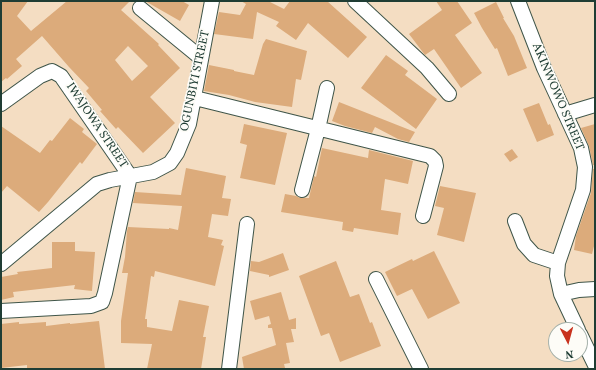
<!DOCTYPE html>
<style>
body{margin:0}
#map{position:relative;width:596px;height:370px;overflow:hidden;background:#f4ddc2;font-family:Vollkorn,serif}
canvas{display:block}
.frame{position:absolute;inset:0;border:2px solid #1f3d34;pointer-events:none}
.north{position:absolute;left:548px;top:322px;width:40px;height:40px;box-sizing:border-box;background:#fdfcf7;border:1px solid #a4b0a9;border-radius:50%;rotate:174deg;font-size:11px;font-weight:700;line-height:16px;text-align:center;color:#1f3d34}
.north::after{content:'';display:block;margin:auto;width:14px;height:18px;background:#c8321e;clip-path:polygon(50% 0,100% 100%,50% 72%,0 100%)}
</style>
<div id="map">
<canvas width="596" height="370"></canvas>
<div class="frame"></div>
<div class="north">N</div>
</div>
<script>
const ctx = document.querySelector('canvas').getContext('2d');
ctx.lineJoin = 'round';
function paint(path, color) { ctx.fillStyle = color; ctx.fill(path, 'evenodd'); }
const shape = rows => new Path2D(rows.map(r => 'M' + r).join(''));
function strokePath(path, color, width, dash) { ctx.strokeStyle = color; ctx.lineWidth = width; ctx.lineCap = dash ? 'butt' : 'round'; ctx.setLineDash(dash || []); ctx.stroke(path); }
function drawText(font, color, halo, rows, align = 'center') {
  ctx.font = font + ' Vollkorn,serif'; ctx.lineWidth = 3.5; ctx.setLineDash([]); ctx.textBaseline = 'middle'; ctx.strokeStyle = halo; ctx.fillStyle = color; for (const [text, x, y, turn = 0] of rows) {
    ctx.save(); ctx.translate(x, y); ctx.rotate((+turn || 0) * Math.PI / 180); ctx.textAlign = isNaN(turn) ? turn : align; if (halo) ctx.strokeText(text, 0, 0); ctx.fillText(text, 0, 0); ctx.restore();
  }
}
paint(shape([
 [1,1,28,1,17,16,31,31,67,1,130,1,121,10,159,44,158,45,180,68,150,97,175,123,143,153,118,127,116,129,100,111,102,110,86,91,89,88,69,67,42,36,16,59,22,66,7,79,6,78,1,82],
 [128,46,148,66,132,81,115,60],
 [145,1,182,1,189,5,180,21],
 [241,1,268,1,284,9,290,1,327,1,367,37,348,58,308,23,296,40,276,26,279,22,257,12,253,39,214,34,219,12,240,15,246,4],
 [436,1,457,1,472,23,455,35,482,73,461,88,434,49,425,55,409,34,442,10],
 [496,2,504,18,503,18,514,36,527,68,508,76,497,48,495,49,482,28,474,13],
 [266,39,307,51,301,80,296,79,292,107,255,102,229,95,204,91,209,65,234,70,234,71,254,75,263,44],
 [386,55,408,71,405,75,437,99,416,129,361,88],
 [339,102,415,132,409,142,398,139,375,127,372,133,345,126,332,121],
 [539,103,548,125,550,124,554,135,537,142,523,109],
 [70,118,84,129,82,132,97,144,82,164,80,162,48,202,39,212,7,186,1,193,1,126,40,153,50,140,52,141],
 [244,124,287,133,275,185,240,178,247,145,240,143],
 [595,124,595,165,593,165,589,146,581,128],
 [322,148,368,158,369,150,413,161,408,184,385,179,381,210,401,213,398,235,354,228,353,232,342,230,343,222,281,212,285,194,296,196,300,198,309,198,314,176,316,177],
 [512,149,518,157,510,162,504,154],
 [186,168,226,176,222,198,231,199,228,216,212,214,208,237,223,240,221,245,224,246,215,286,155,271,154,277,151,276,145,319,147,319,147,327,172,331,179,300,209,306,203,337,206,337,201,369,147,369,152,344,121,343,121,321,128,273,122,273,125,257,127,231,128,227,169,229,169,228,178,230,182,206,133,203,135,192,181,195],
 [593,169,595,169,595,242,592,254,574,250,576,236,591,193],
 [440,186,476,193,464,242,437,235,444,208,435,206],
 [52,242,75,242,75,251,95,252,92,291,74,289,75,285,13,292,14,297,1,300,1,277,18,274,17,272,52,268],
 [434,251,460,303,428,319,412,289,397,296,385,272,412,259,413,261],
 [283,253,289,270,269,277,269,275,250,271,251,261,259,262],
 [336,261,350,297,359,294,370,323,372,322,381,346,340,362,329,333,321,336,299,276],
 [281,292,289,320,296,318,296,329,291,329,294,342,286,343,290,363,284,364,285,368,279,369,244,369,242,357,276,345,272,328,268,328,268,325,271,324,269,316,255,320,250,301],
 [99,321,105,369,27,369,27,365,1,368,1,324,19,322,19,324,46,322,46,326,70,323,70,324]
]), '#dcab7b');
const street = shape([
 [355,1,427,68,449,94],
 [518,1,544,68,581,148,585,167,583,190,558,263,557,276,561,294,578,330],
 [140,8,201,58],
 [195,98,430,156,435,161,436,166,423,216],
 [1,104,40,76,52,71,61,76,130,176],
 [565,114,595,105],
 [302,190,318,129,327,88],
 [515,221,524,244,534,255,558,263],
 [1,264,97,184,110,180,153,172,170,163,177,153,189,124,212,1],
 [376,279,421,369],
 [561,294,579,290,595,289],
 [1,311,91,306,102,302,105,293,130,176],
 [580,334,595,365],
 [229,369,247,224]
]);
strokePath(street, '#3f5549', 16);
strokePath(street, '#fff', 14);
drawText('12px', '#1f3d34', '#fdfcf7', [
 ["OGUNBIYI STREET",196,81,-78],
 ["AKINWOWO STREET",557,97,67],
 ["IWAJOWA STREET",96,126,56]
]);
</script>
